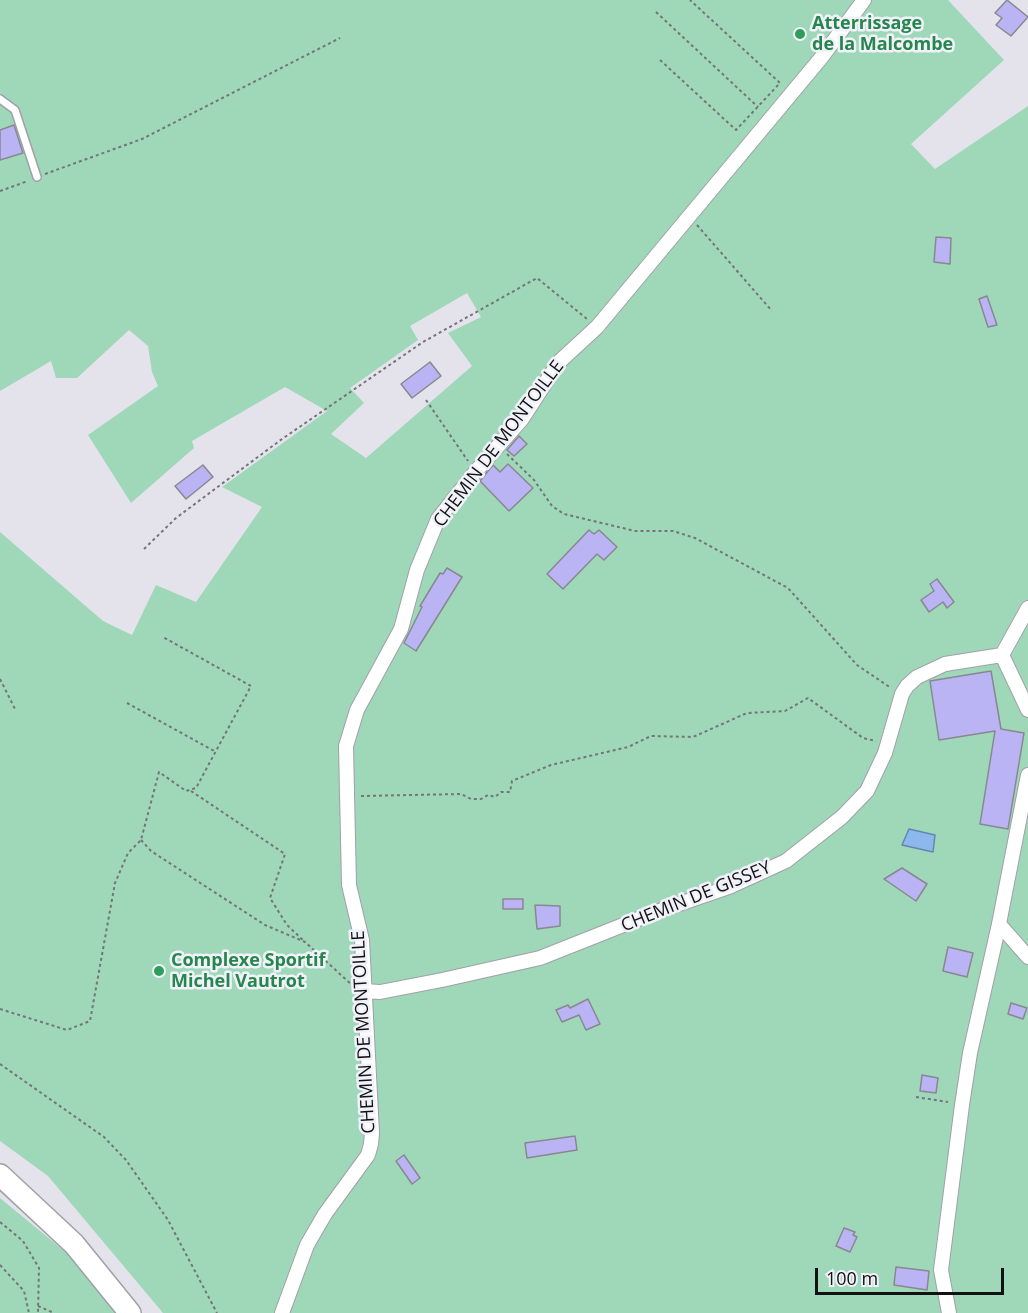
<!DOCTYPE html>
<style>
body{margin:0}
#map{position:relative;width:1028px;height:1313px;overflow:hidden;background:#e4e3eb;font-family:"Open Sans",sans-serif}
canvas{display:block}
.scale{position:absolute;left:815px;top:1268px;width:189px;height:27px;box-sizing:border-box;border:3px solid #121214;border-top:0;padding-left:8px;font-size:18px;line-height:21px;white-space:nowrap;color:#121214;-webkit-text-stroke:4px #f1f1f9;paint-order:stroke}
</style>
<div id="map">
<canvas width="1028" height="1313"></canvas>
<div class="scale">100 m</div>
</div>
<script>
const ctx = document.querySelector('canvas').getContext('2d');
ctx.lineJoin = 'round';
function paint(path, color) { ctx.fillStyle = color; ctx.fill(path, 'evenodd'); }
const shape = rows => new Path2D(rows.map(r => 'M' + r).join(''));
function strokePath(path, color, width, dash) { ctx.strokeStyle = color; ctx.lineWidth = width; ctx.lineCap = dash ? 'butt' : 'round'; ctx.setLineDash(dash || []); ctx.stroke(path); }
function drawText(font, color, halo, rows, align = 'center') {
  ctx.font = font + ' "Open Sans",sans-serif'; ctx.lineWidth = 5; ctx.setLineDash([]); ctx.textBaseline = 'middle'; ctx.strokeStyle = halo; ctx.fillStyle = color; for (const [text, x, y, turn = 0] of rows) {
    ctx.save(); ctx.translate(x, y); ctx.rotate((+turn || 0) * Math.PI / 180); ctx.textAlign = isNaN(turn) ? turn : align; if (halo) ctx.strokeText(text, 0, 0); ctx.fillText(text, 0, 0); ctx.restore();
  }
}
paint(shape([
 [0,0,948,0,1004,60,911,144,935,169,1028,106,1028,1313,163,1313,48,1176,0,1141,0,532,103,621,132,635,156,585,196,602,262,507,222,487,327,411,285,387,192,441,194,448,131,503,88,435,158,386,152,372,148,346,129,330,77,378,56,378,51,361,0,391],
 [467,293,481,317,448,333,472,366,366,458,331,434,364,403,350,388,418,340,410,326],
 [0,1198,68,1254,117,1313,0,1313]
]), '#9ed8b9');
const water = shape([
 [909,829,935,835,933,852,902,845,909,829]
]);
paint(water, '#8cb8ee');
strokePath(water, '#6786ad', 1.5);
const building = shape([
 [1007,0,1028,17,1011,36,996,25,1002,18,995,13,1007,0],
 [14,125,23,153,0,160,0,130,14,125],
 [936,237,951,238,950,264,934,262,936,237],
 [987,296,997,325,988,327,979,299,987,296],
 [430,362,441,376,412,398,401,384,430,362],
 [519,436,527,444,514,456,507,450,519,436],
 [508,464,533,488,509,511,480,481,493,465,500,472,508,464],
 [203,465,213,477,186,499,175,486,203,465],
 [589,530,594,534,599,530,617,547,604,560,597,554,563,589,547,574,589,530],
 [447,568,462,577,416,651,404,643,422,607,420,606,440,573,443,574,447,568],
 [937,579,954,602,947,608,943,602,929,612,921,600,934,591,930,584,937,579],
 [991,671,1001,729,1024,733,1008,829,980,824,995,731,939,740,930,681,991,671],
 [902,868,927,884,916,901,884,879,902,868],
 [503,899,523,899,523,909,503,909,503,899],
 [535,905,560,906,560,926,537,929,535,905],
 [948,947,973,953,967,977,943,971,948,947],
 [588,999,600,1024,586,1030,579,1015,562,1022,556,1010,568,1005,570,1008,588,999],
 [1011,1003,1027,1008,1023,1019,1008,1014,1011,1003],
 [922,1075,938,1078,936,1093,920,1091,922,1075],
 [575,1136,577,1150,527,1158,525,1143,575,1136],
 [404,1155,420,1178,412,1184,396,1161,404,1155],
 [844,1228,855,1232,853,1235,857,1237,850,1252,836,1246,844,1228],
 [896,1267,929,1271,927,1290,894,1285,896,1267]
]);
paint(building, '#bab3f4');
strokePath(building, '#898890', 1.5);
const service = shape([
 [0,99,15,110,37,177]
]);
const minor = shape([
 [1002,655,1028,710],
 [1002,655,1028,608],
 [999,924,1028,957],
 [364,991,380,992,442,980,540,958,656,912,729,887,786,861,842,817,867,791,885,753,902,694,907,686,917,677,945,664,1002,655],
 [282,1313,307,1245,325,1214,368,1155,371,1144,372,1133,362,940,349,885,346,746,357,710,401,629,417,570,438,519,476,471,522,419,559,362,597,327,821,58,864,0],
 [949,1313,941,1270,962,1105,970,1053,999,924,1028,775]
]);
const primary = shape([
 [0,1175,74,1244,130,1313]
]);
strokePath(service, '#a0a0a7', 10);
strokePath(minor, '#a0a0a7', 16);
strokePath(primary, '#a0a0a7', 24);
strokePath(shape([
 [656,12,758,107],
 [660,60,736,130,780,83,690,0],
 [45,174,142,139,340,38],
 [0,191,28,181],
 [697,225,772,311],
 [426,400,468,461],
 [507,454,534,480,552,506,564,514,635,531,673,531,695,538,788,588,857,665,891,688],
 [144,549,176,518,282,439,423,342,537,278,587,319],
 [0,679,16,711],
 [127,703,216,752],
 [191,791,285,854,270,898,287,925,304,941],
 [361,796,461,794,471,799,481,799,488,795,495,797,501,792,510,792,512,781,551,765,628,747,651,736,693,737,747,713,785,711,808,698,863,738,876,741],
 [141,840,151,851,265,925,305,942,352,985],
 [0,1009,67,1030,90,1021,115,883,128,853,141,840,159,772,186,791,196,788,251,686,163,637],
 [0,1064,104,1137,126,1160,168,1220,217,1313],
 [916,1097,948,1102],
 [0,1222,23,1241,39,1268,38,1313],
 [0,1265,24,1291,29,1313],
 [38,1306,54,1313]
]), '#757479', 2, [3, 3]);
strokePath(service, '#fff', 7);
strokePath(minor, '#fff', 14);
strokePath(primary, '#fff', 21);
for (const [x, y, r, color] of [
 [800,34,6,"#2e9e5b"],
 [159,971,6,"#2e9e5b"]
]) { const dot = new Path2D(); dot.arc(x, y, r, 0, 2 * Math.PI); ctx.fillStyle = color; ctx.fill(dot); strokePath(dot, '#f1f1f9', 2); }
drawText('bold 18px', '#27864d', '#f1f1f9', [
 ["Atterrissage",812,24],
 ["de la Malcombe",812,45],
 ["Complexe Sportif",171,961],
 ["Michel Vautrot",171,982]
], 'left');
drawText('18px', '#121214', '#f1f1f9', [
 ["CHEMIN DE MONTOILLE",499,444,-53],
 ["CHEMIN DE GISSEY",696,897,-22],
 ["CHEMIN DE MONTOILLE",364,1032,-93]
]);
</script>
